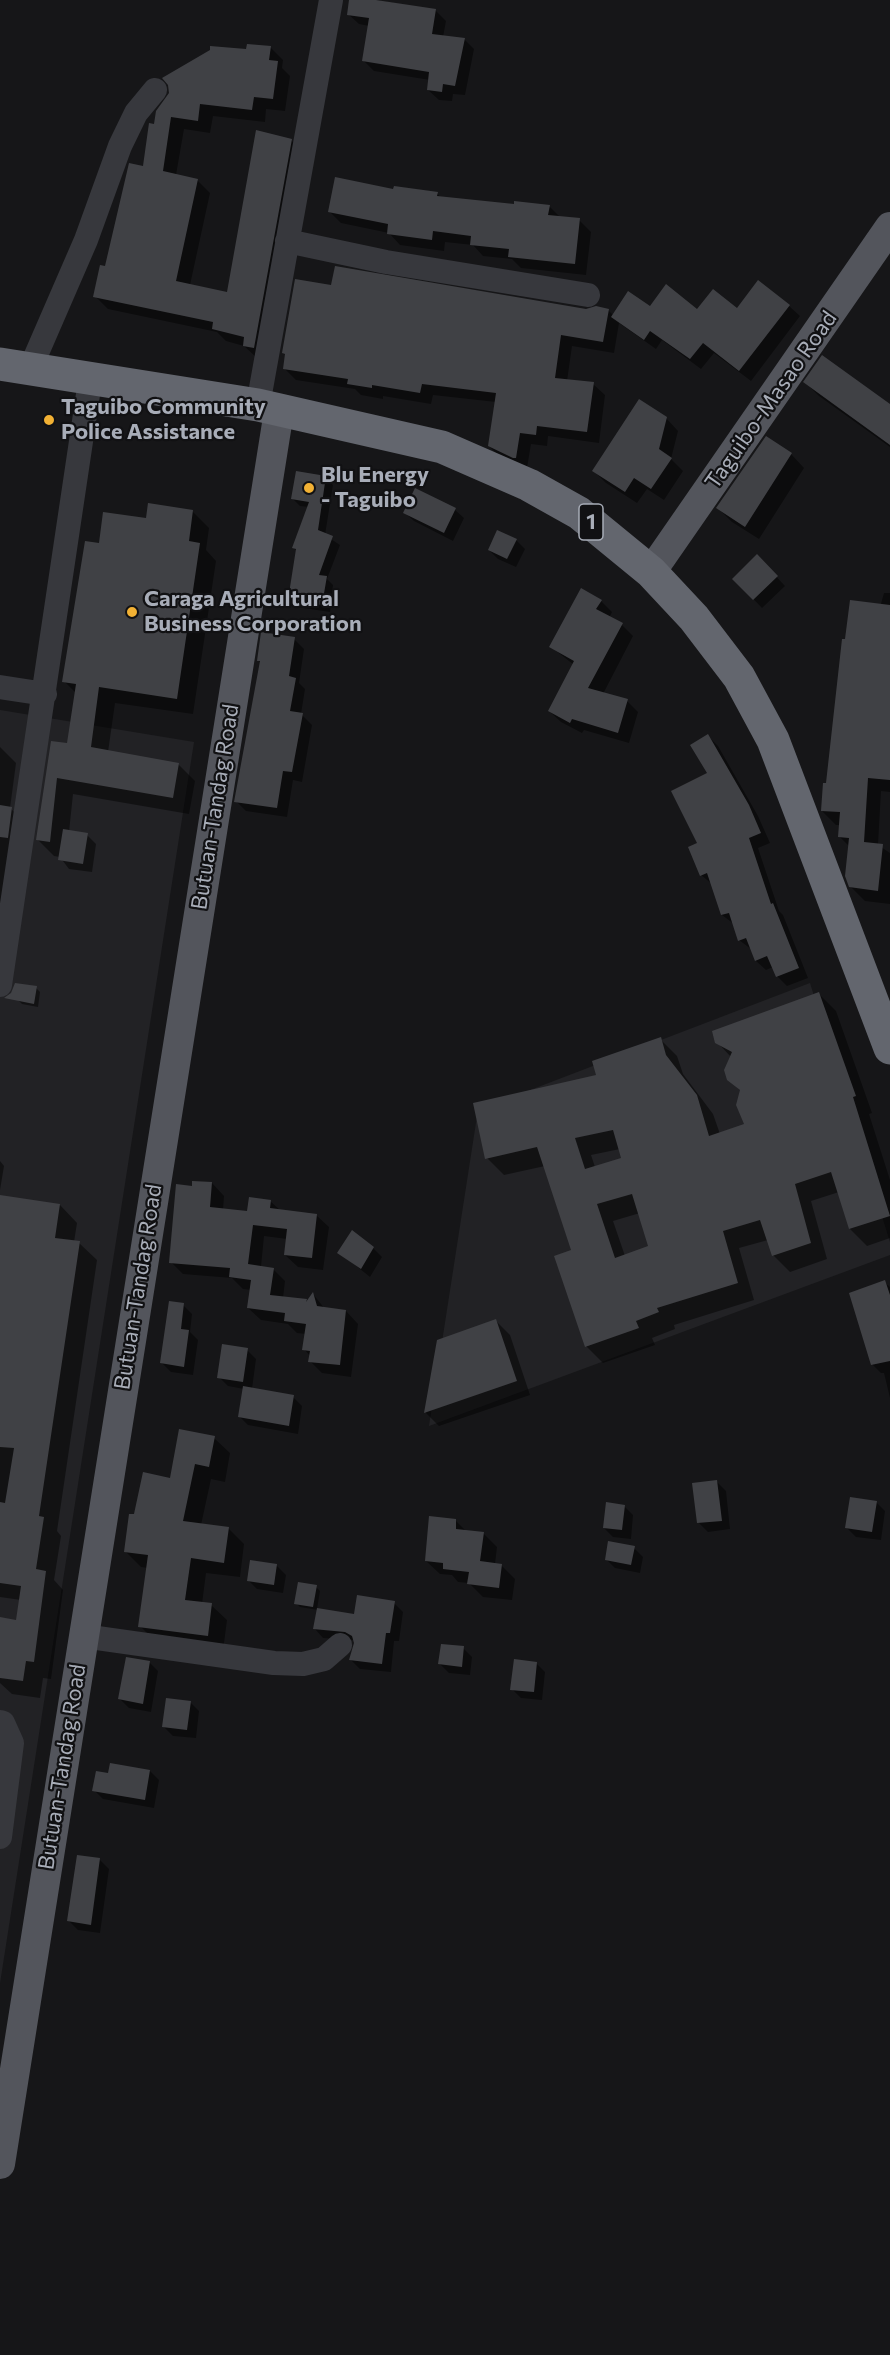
<!DOCTYPE html>
<style>
body{margin:0}
canvas{display:block;background:#161618}
</style>
<canvas width="890" height="2355"></canvas>
<script>
const ctx = document.querySelector('canvas').getContext('2d');
ctx.lineJoin = 'round';
function paint(path, color) { ctx.fillStyle = color; ctx.fill(path, 'evenodd'); }
const shape = rows => new Path2D(rows.map(r => 'M' + r).join(''));
function strokePath(path, color, width, dash) { ctx.strokeStyle = color; ctx.lineWidth = width; ctx.lineCap = dash ? 'butt' : 'round'; ctx.setLineDash(dash || []); ctx.stroke(path); }
function drawText(font, color, halo, rows, align = 'center') {
  ctx.font = font + ' Commissioner,sans-serif'; ctx.lineWidth = 4.5; ctx.setLineDash([]); ctx.textBaseline = 'middle'; ctx.strokeStyle = halo; ctx.fillStyle = color; for (const [text, x, y, turn = 0] of rows) {
    ctx.save(); ctx.translate(x, y); ctx.rotate((+turn || 0) * Math.PI / 180); ctx.textAlign = isNaN(turn) ? turn : align; if (halo) ctx.strokeText(text, 0, 0); ctx.fillText(text, 0, 0); ctx.restore();
  }
}
paint(shape([
 [0,710,194,742,0,1983],
 [810,983,890,1242,890,1255,429,1426,478,1110]
]), '#222225');
paint(shape([
 [350,0,376,0,435,10,446,21,443,37,464,39,474,49,465,95,453,94,452,101,439,100,428,90,430,80,374,71,364,61,369,26,359,24,348,14],
 [270,47,283,60,282,68,290,76,285,111,266,109,265,122,213,116,210,133,184,129,176,175,197,180,210,193,190,285,228,294,291,140,303,153,257,358,244,346,226,341,217,332,108,309,95,296,144,168,155,126,247,51],
 [395,191,437,193,441,198,515,206,549,206,561,218,579,220,591,232,586,275,521,268,512,259,483,256,473,245,445,242,444,251,400,245,389,233,341,223,329,211],
 [333,286,586,311,608,310,613,315,650,308,697,311,789,306,800,316,751,381,714,353,701,369,662,340,656,349,619,323,614,353,572,346,567,381,593,384,605,395,599,443,548,436,547,446,531,444,527,468,501,458,489,446,496,402,433,395,431,404,383,396,383,399,361,395,355,389,296,380,285,369,287,356,283,353],
 [805,382,890,406,890,447,819,396],
 [666,418,678,431,671,459,683,471,664,500,647,489,637,503,606,483,594,471],
 [791,454,804,468,759,539,732,522,718,508],
 [325,478,333,485,325,535,340,545,327,579,333,585,330,612,297,607,290,599,297,551,294,548,309,507,300,506,293,499],
 [455,510,464,518,453,541,414,521,405,513],
 [193,512,209,528,206,550,216,561,193,714,115,703,108,752,178,764,195,781,189,814,73,794,69,832,87,835,96,844,92,872,69,869,60,857,54,856,38,840,52,743,69,745,76,693,64,681,100,545,147,520],
 [516,540,525,549,516,567,498,559,489,550],
 [757,556,785,586,762,608,734,579],
 [884,593,890,593,890,792,881,791,878,845,890,853,890,904,865,901,850,886,850,847,840,837,841,825,836,825,822,811],
 [601,601,612,612,609,618,622,625,633,636,603,694,627,701,638,712,629,743,584,730,582,733,561,722,549,711,574,665,550,646],
 [294,639,304,649,299,683,305,689,301,714,312,725,302,782,293,780,287,817,246,811,236,801,261,663,258,660],
 [708,736,718,746,758,816,770,843,758,848,779,911,783,915,808,978,787,986,777,976,773,967,766,970,756,961,751,949,739,940,734,924,722,915,712,884,701,875,699,844,709,773],
 [0,747,16,763,10,808,29,826,0,966],
 [36,988,40,992,38,1007,22,1004,18,1000],
 [819,994,836,1011,872,1113,869,1114,890,1180,890,1238,867,1246,850,1229,839,1192,811,1201,827,1259,790,1272,773,1255,768,1240,739,1248,754,1300,674,1325,675,1329,652,1338,655,1345,603,1363,586,1346,573,1251,545,1166,504,1175,487,1158,598,1076,660,1039,677,1056,683,1074,713,1114,720,1134,746,1125,741,1091,729,1079,731,1057,717,1042],
 [620,1149,623,1159,595,1167,591,1155],
 [640,1213,650,1247,625,1256,613,1221],
 [0,1161,4,1166,0,1190],
 [212,1183,224,1196,223,1210,249,1212,270,1201,280,1210,316,1215,329,1227,323,1270,298,1267,285,1255,287,1239,264,1236,261,1267,273,1269,285,1281,283,1298,308,1303,313,1294,325,1309,346,1311,358,1324,351,1377,322,1373,310,1361,310,1356,304,1349,306,1334,297,1333,288,1324,261,1320,248,1308,251,1290,243,1289,232,1278,183,1274,171,1262,194,1187],
 [0,1196,60,1205,77,1223,74,1242,79,1243,97,1260,57,1531,61,1536,54,1580,63,1590,51,1679,43,1678,40,1698,12,1694,0,1683,0,1626,17,1621,21,1600,0,1597],
 [373,1248,382,1257,370,1277,339,1252],
 [884,1282,890,1287,890,1398,884,1373,881,1373,872,1364],
 [183,1305,192,1314,190,1332,198,1340,193,1375,171,1372,162,1363],
 [496,1321,510,1335,530,1395,439,1426,426,1413,438,1341],
 [247,1350,256,1359,252,1389,293,1397,302,1406,298,1434,248,1425,239,1416,244,1389,228,1386,219,1377],
 [214,1438,230,1453,225,1482,211,1479,201,1525,228,1528,244,1544,240,1577,206,1573,202,1604,211,1605,227,1620,223,1651,156,1642,140,1626,148,1568,141,1567,125,1551,135,1516],
 [717,1482,726,1491,730,1529,708,1532,699,1523],
 [876,1502,885,1511,881,1540,856,1537,847,1528],
 [624,1506,633,1515,631,1539,613,1537,604,1528],
 [456,1521,466,1531,483,1533,497,1547,495,1564,501,1565,515,1579,512,1600,483,1597,469,1583,458,1582,452,1575,440,1574,426,1561],
 [634,1548,643,1557,640,1573,615,1568,606,1559],
 [277,1566,286,1575,283,1593,257,1589,248,1580],
 [316,1587,320,1591,317,1609,355,1616,394,1603,403,1612,399,1641,394,1641,391,1672,360,1669,351,1660,355,1640,323,1638,315,1629,318,1610,300,1607,296,1603],
 [463,1648,472,1657,470,1675,449,1673,440,1664],
 [149,1662,158,1671,151,1712,129,1708,120,1699],
 [536,1663,545,1672,542,1700,521,1698,512,1689],
 [190,1702,199,1711,196,1738,173,1736,164,1727],
 [150,1771,159,1780,154,1808,103,1799,94,1790,109,1774],
 [100,1860,109,1869,100,1933,78,1930,69,1921]
]), '#0007');
paint(shape([
 [349,0,376,0,436,9,432,34,465,38,455,86,443,84,442,92,427,90,429,72,362,61,369,18,347,15],
 [247,44,271,46,269,60,278,61,273,99,254,97,252,110,200,104,198,121,171,117,163,171,198,179,176,281,227,292,256,130,292,139,254,348,243,346,244,337,212,329,213,322,93,297,100,265,105,266,129,163,143,166,149,123,154,124,156,111,169,93,168,85,162,78,210,50,210,46,246,49],
 [335,177,393,189,394,186,438,192,437,196,514,204,514,201,550,205,548,215,580,218,575,264,508,257,509,249,470,245,471,236,433,231,432,240,387,234,388,224,328,212],
 [335,266,586,309,596,306,609,309,603,342,561,335,555,378,594,382,587,432,537,426,536,435,520,433,516,458,513,458,488,446,496,393,422,384,420,393,372,385,372,388,347,384,348,379,283,369,285,354,282,353,295,279,331,285],
 [758,280,790,305,739,371,703,343,690,359,650,331,644,340,611,317,628,291,650,306,666,284,697,309,713,289,737,308],
 [822,355,890,404,890,445,803,382],
 [639,399,667,417,659,449,672,458,651,489,634,478,625,492,592,471],
 [766,436,792,453,745,527,716,508],
 [296,471,326,476,318,530,333,536,319,575,327,576,322,605,288,600,296,549,292,548,309,502,291,499],
 [415,488,456,508,444,533,403,513],
 [148,503,193,510,189,541,200,543,177,699,99,687,91,747,179,763,173,798,57,778,50,842,36,840,51,741,67,743,76,684,62,682,85,541,99,543,103,512,146,518],
 [497,530,517,539,507,559,488,550],
 [757,554,778,576,753,600,732,579],
 [581,588,602,600,596,609,623,623,588,688,628,699,618,733,572,719,570,723,548,711,574,661,549,647],
 [850,600,890,605,890,780,868,778,864,842,883,844,878,891,849,887,845,876,849,838,838,837,840,812,821,811,823,783,826,783,842,639,845,639],
 [261,632,295,637,289,676,296,678,290,711,303,713,292,772,283,771,277,808,234,802,260,661,257,661],
 [708,734,749,805,761,833,749,838,771,904,773,903,799,968,776,977,767,956,755,961,746,938,738,941,729,913,721,915,707,873,700,876,688,847,697,843,671,791,707,773,690,745],
 [0,805,12,807,8,838,0,837],
 [63,829,88,833,83,864,58,860],
 [15,983,37,986,34,1004,4,998,11,993],
 [819,992,856,1096,853,1097,890,1216,849,1229,831,1172,795,1184,811,1243,772,1256,760,1220,723,1231,738,1283,657,1308,659,1312,636,1321,639,1328,585,1347,554,1256,571,1250,537,1147,485,1159,473,1103,596,1075,592,1061,661,1037,666,1055,697,1095,709,1136,744,1124,736,1105,740,1090,727,1080,724,1070,732,1052,715,1043,712,1031],
 [613,1130,621,1158,585,1169,575,1138],
 [632,1194,648,1246,615,1258,597,1204],
 [192,1181,212,1182,210,1207,247,1211,249,1197,271,1200,270,1208,317,1214,312,1258,284,1255,287,1229,253,1225,248,1264,274,1268,270,1295,307,1299,306,1302,313,1292,317,1306,346,1310,340,1365,308,1362,310,1351,302,1350,306,1324,284,1321,285,1313,247,1308,251,1280,229,1277,230,1268,169,1263,176,1184,192,1186],
 [0,1195,60,1204,55,1238,80,1241,39,1516,44,1517,36,1569,46,1571,34,1662,26,1661,23,1681,0,1678,0,1617,16,1620,21,1586,0,1583,0,1502,5,1503,14,1448,0,1447],
 [352,1230,374,1247,361,1269,337,1253],
 [885,1280,890,1295,890,1361,871,1365,849,1293],
 [169,1301,184,1303,181,1329,189,1330,184,1367,160,1363],
 [496,1319,517,1381,424,1413,437,1340],
 [222,1344,248,1348,243,1382,217,1378],
 [243,1386,294,1395,289,1426,238,1417],
 [179,1429,215,1436,209,1467,195,1464,183,1521,229,1527,224,1563,191,1558,185,1600,212,1603,208,1636,138,1627,148,1555,124,1552,129,1514,134,1514,143,1472,170,1478],
 [717,1480,722,1521,697,1523,692,1483],
 [850,1497,877,1501,872,1532,845,1528],
 [606,1502,625,1505,622,1530,603,1528],
 [429,1516,456,1519,456,1529,484,1532,480,1561,502,1564,499,1588,467,1584,469,1572,443,1569,443,1563,425,1561],
 [608,1541,635,1546,631,1565,605,1560],
 [250,1560,277,1564,274,1585,247,1581],
 [298,1582,317,1585,313,1607,294,1604],
 [357,1595,395,1601,390,1633,386,1633,382,1664,349,1660,354,1643,352,1636,345,1632,313,1629,317,1608,354,1614],
 [441,1644,464,1646,462,1667,438,1664],
 [126,1657,150,1661,143,1704,118,1699],
 [514,1659,537,1662,534,1692,510,1690],
 [166,1698,191,1701,187,1730,162,1727],
 [110,1763,150,1770,145,1800,92,1791,96,1771,108,1773],
 [77,1855,100,1858,91,1925,67,1921]
]), '#404145');
strokePath(shape([
 [287,241,386,262,588,295],
 [30,369,86,240,120,146,136,113,155,90],
 [258,405,331,0],
 [0,687,45,694],
 [0,985,90,381],
 [83,1636,274,1663,303,1664,324,1659,340,1645],
 [0,1722,3,1723,12,1743,0,1837]
]), '#37383d', 24);
strokePath(shape([
 [651,572,890,227],
 [0,2164,279,411]
]), '#53555c', 30);
strokePath(shape([
 [0,364,258,405,442,447,529,485,579,513,651,572,694,618,739,677,773,740,890,1048]
]), '#63666e', 33);
for (const [x, y, r, color] of [
 [49,420,6,"#f2b134"],
 [309,488,6,"#f2b134"],
 [132,612,6,"#f2b134"]
]) { const dot = new Path2D(); dot.arc(x, y, r, 0, 2 * Math.PI); ctx.fillStyle = color; ctx.fill(dot); strokePath(dot, '#111113', 2); }
for (const [x, y, w] of [
 [591,522,24]
]) { const box = new Path2D(); box.roundRect(x - w / 2, y - 18, w, 36, 4.5); ctx.fillStyle = '#111113'; ctx.fill(box); strokePath(box, '#a8adb8', 1.5); }
drawText('bold 21px', '#a8adb8', null, [
 ["1",591,522]
]);
drawText('22px', '#a8adb8', '#111113', [
 ["Taguibo-Masao Road",771,400,-55],
 ["Butuan-Tandag Road",215,807,-81],
 ["Butuan-Tandag Road",138,1287,-81],
 ["Butuan-Tandag Road",62,1767,-81]
]);
drawText('bold 22px', '#a8adb8', '#111113', [
 ["Taguibo Community",61,407],
 ["Police Assistance",61,432],
 ["Blu Energy",321,475],
 ["- Taguibo",321,500],
 ["Caraga Agricultural",144,599],
 ["Business Corporation",144,624]
], 'left');
</script>
